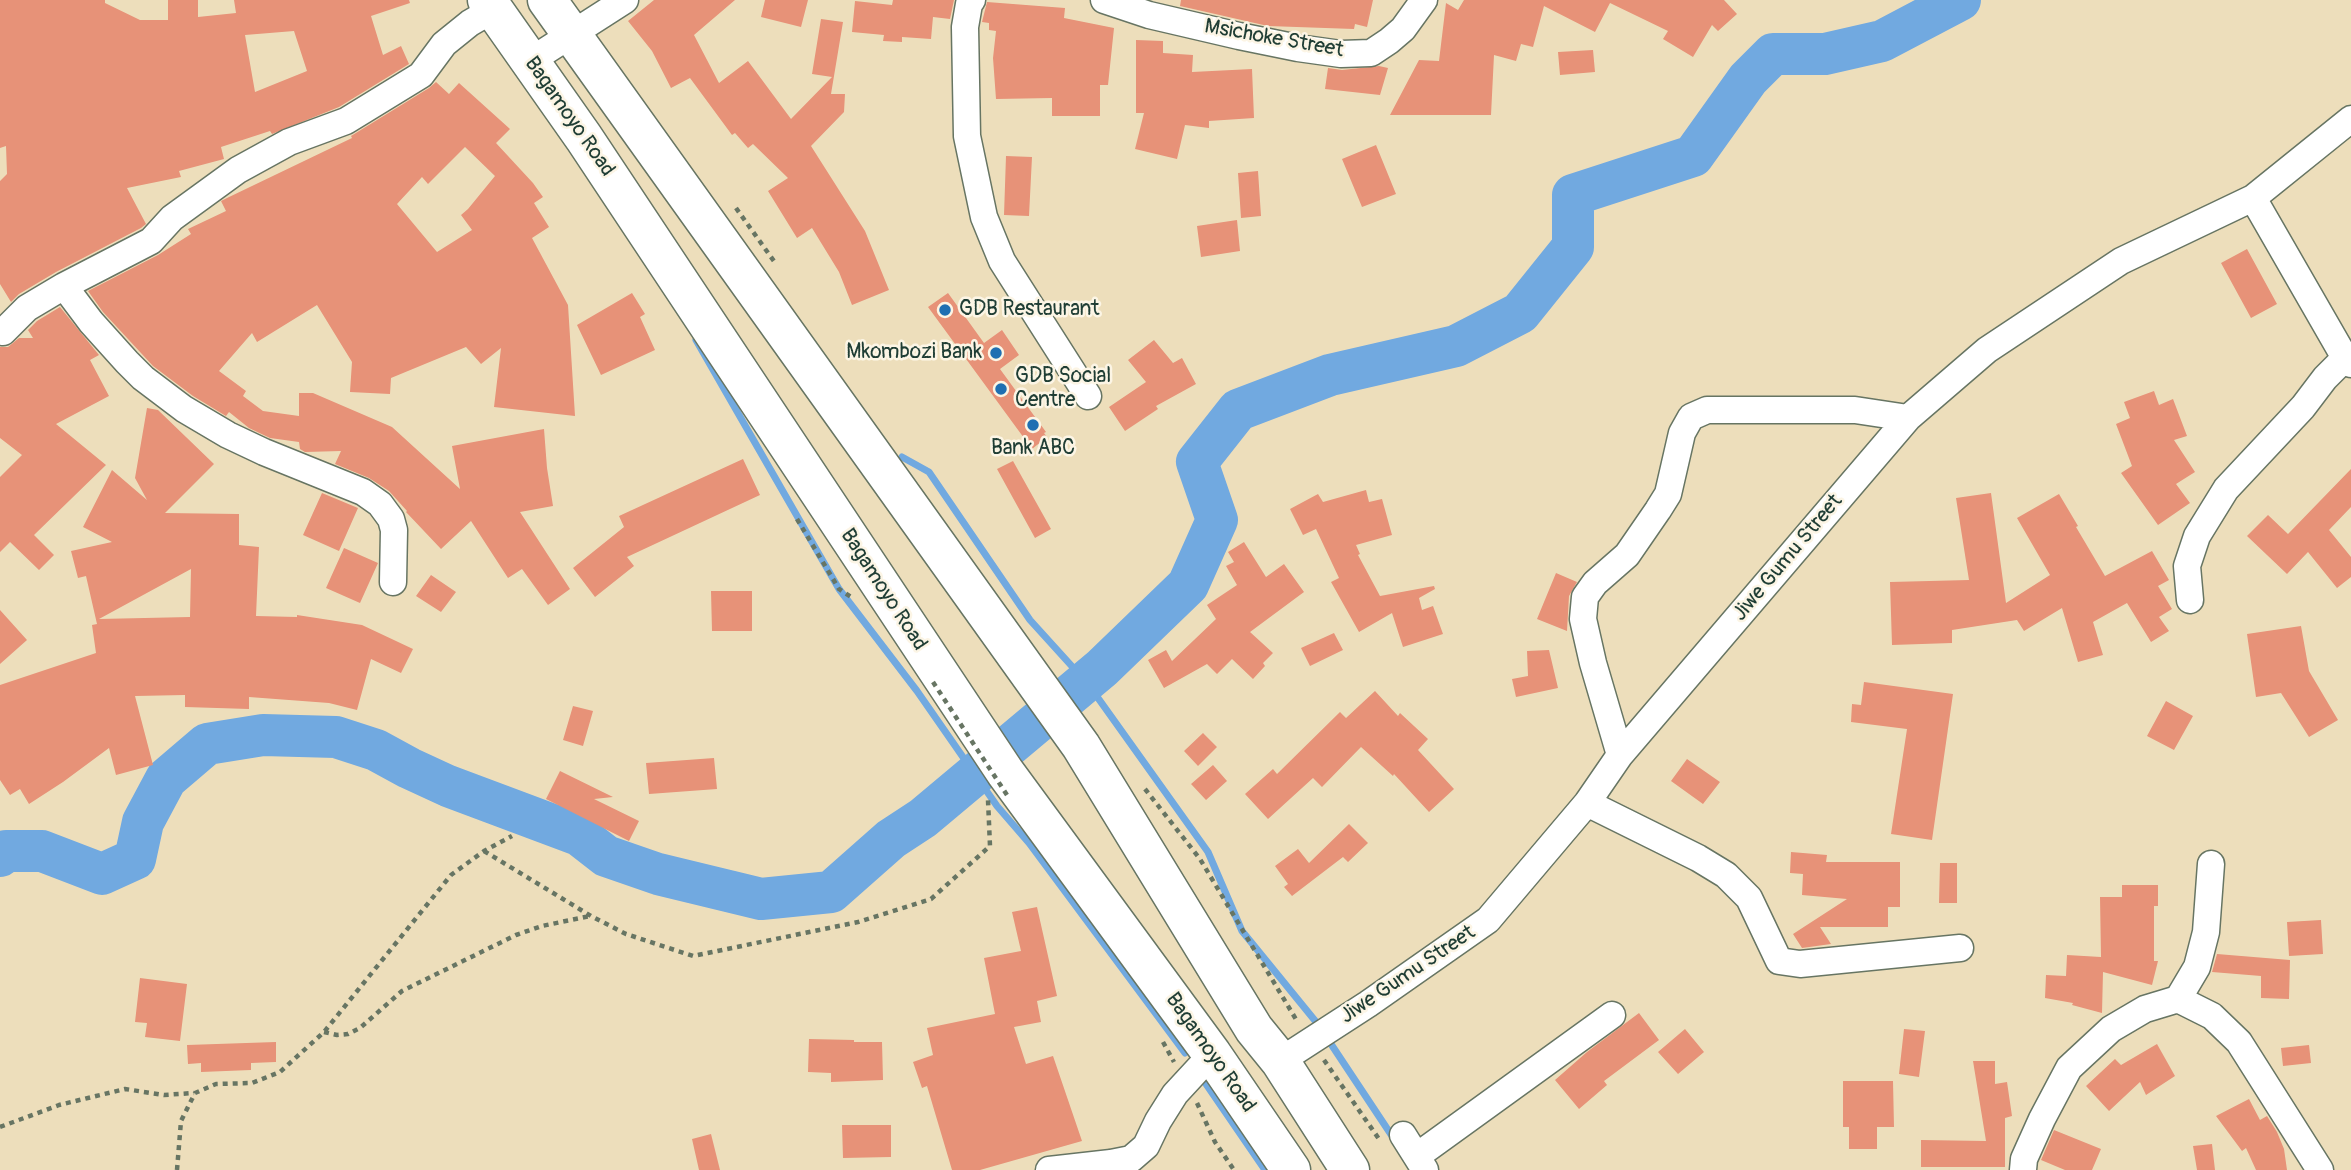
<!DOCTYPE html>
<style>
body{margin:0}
canvas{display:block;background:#eddebb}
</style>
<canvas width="2351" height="1170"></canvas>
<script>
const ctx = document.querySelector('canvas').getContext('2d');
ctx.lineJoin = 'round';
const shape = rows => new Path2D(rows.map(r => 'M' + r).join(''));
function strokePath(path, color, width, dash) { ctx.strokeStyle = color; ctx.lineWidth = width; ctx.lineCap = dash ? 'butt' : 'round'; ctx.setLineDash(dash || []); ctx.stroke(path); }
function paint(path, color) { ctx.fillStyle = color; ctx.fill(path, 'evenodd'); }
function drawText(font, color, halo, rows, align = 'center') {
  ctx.font = font + ' Pangolin,sans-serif'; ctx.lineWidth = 5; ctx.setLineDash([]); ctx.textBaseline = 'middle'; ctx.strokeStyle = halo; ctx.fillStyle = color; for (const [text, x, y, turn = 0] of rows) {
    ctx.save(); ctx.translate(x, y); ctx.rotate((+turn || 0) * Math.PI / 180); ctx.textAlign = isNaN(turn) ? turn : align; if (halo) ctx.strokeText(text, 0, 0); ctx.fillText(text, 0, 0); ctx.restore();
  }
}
strokePath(shape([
 [696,340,839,589,917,691,997,806,1029,843,1185,1053],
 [902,457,929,472,1030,620,1088,684,1208,852,1242,931,1321,1028],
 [1327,1038,1394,1139],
 [1206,1084,1265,1170]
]), '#71a9e0', 7);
strokePath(shape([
 [0,856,6,851,42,851,102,874,135,859,143,822,166,779,207,744,263,735,336,737,376,750,409,768,448,786,579,835,606,856,658,874,761,899,831,892,891,839,923,818,1102,668,1188,585,1217,520,1197,462,1238,410,1330,375,1456,346,1520,313,1573,247,1573,195,1693,156,1748,79,1773,54,1825,54,1882,41,1960,0]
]), '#71a9e0', 42);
paint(shape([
 [0,0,105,0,105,3,140,20,168,20,168,0,198,0,198,17,236,13,234,0,409,0,410,3,371,16,383,55,401,46,409,64,339,107,272,134,270,131,221,147,224,159,179,171,181,177,127,188,146,224,141,228,56,272,19,294,11,302,0,284,0,181,7,174,6,146,0,148],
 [294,31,307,71,255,92,245,35],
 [654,0,735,0,694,35,719,83,748,61,791,119,832,77,812,74,821,19,843,22,831,94,845,94,844,112,811,146,865,231,889,290,852,305,839,272,812,228,797,238,768,191,788,178,753,144,748,148,735,133,732,135,690,78,671,88,652,51,628,21],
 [765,0,808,0,801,27,761,17],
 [893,0,954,0,950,19,933,17,931,39,902,37,902,42,883,41,884,35,852,32,855,1,892,5],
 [1181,0,1373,0,1367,27,1355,24,1354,29,1268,26,1180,6],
 [1464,0,1724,0,1737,14,1718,31,1712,25,1693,57,1663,39,1668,31,1610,3,1595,32,1544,6,1533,47,1521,44,1516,61,1494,55,1491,115,1390,115,1419,60,1439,61,1446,3,1458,10],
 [987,2,1065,8,1064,18,1114,28,1108,85,1100,85,1100,116,1052,116,1052,98,996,99,993,58,996,31,989,30,989,23,982,22],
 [1136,40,1163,41,1163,53,1193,55,1192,72,1252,69,1254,118,1209,121,1209,128,1185,125,1177,159,1135,149,1144,113,1136,113],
 [1593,50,1595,72,1560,75,1558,52],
 [1379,66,1388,68,1380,95,1325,89,1328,68,1342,70],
 [436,82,449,94,459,83,510,129,496,143,533,183,543,197,534,203,549,227,532,238,568,305,575,416,494,407,501,348,481,364,466,347,391,378,390,394,350,392,352,362,317,305,257,342,252,333,219,371,246,391,243,396,263,411,299,416,299,393,313,393,392,427,460,489,452,446,544,429,547,468,553,506,520,512,570,589,548,605,522,569,508,578,471,521,441,549,406,512,407,511,389,491,369,478,335,464,341,451,305,452,300,449,299,442,270,438,249,428,229,412,226,416,193,396,153,366,103,312,88,291,158,255,191,234,188,229,226,211,221,201,227,198,352,138,351,136,429,88],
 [465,147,495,176,468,209,461,215,472,230,437,252,397,204,422,177,428,184],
 [1376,145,1396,194,1362,207,1342,159],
 [1006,156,1032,157,1029,216,1004,215],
 [1258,171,1261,216,1241,218,1238,173],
 [1237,220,1240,251,1201,257,1197,226],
 [2247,249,2277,304,2251,318,2221,263],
 [632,293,645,314,640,317,655,350,601,375,577,325],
 [948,293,984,343,1002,330,1019,355,1000,369,1046,432,1044,433,1047,437,1032,449,928,307],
 [60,307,99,355,90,360,109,396,56,424,106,465,34,535,54,555,39,570,10,542,0,552,0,477,22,455,0,438,0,347,8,347,19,338,33,338,28,330,37,321],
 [1154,340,1173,363,1182,358,1196,384,1156,406,1158,409,1125,431,1109,407,1146,382,1128,360],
 [2154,391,2159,405,2173,399,2187,436,2174,440,2195,472,2176,484,2190,503,2158,525,2121,473,2132,466,2116,424,2130,418,2124,402],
 [147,408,158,410,214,464,165,513,239,514,239,545,259,547,256,616,297,617,297,615,362,625,413,649,401,673,371,659,357,710,329,703,249,697,249,709,185,707,185,695,135,696,153,765,116,775,109,748,63,782,29,804,20,789,10,795,0,780,0,685,96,653,92,625,97,624,86,576,78,578,71,551,112,542,83,527,112,470,147,500,135,478],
 [191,569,190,617,99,619],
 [743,459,760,495,627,557,634,566,595,597,573,568,624,527,619,516],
 [1013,461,1051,529,1035,538,997,469],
 [2351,469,2351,507,2329,530,2351,557,2351,577,2337,588,2308,552,2287,574,2247,536,2268,515,2288,534],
 [1366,490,1369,502,1382,499,1392,535,1356,545,1360,554,1358,555,1380,596,1434,586,1435,589,1419,598,1422,610,1433,606,1443,634,1403,647,1392,613,1359,632,1331,582,1339,578,1316,529,1303,535,1290,509,1318,494,1323,502],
 [322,493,358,508,339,551,303,535],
 [1991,493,2006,603,2050,575,2017,518,2059,494,2078,526,2076,527,2105,576,2152,551,2169,580,2158,586,2172,609,2159,617,2169,631,2151,642,2127,603,2093,622,2103,655,2078,662,2062,608,2024,631,2017,620,1952,630,1952,643,1892,645,1890,582,1969,580,1956,498],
 [1244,542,1266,577,1284,564,1304,592,1250,632,1273,653,1263,663,1265,666,1253,679,1232,659,1217,674,1207,664,1164,688,1148,660,1166,650,1172,661,1216,619,1207,605,1237,585,1226,566,1234,562,1228,552],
 [344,548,378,563,360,603,326,588],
 [1556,573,1577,582,1569,596,1567,631,1537,619],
 [431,575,456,592,441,612,416,596],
 [711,591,752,591,752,631,712,631],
 [0,610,27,640,0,664],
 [2301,626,2309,671,2338,720,2309,737,2281,693,2256,697,2247,634],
 [1334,633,1343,650,1310,666,1301,648],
 [1549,650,1558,688,1516,697,1512,679,1528,676,1527,651],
 [1864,682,1953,694,1932,840,1891,834,1907,729,1851,722,1852,704,1861,705],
 [1375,691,1398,716,1400,713,1428,739,1418,750,1454,789,1429,812,1394,774,1393,776,1361,747,1322,787,1313,778,1268,819,1245,794,1273,769,1277,774,1340,712,1346,718],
 [2166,701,2193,716,2174,750,2147,736],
 [573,706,593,711,583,746,563,740],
 [1203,733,1217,747,1198,766,1184,751],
 [714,758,717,789,649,794,646,763],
 [1687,759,1720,782,1703,804,1671,781],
 [1213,765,1227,781,1206,800,1191,784],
 [560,771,613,797,594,799,639,821,629,841,546,799],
 [1349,824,1368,843,1348,862,1343,857,1292,896,1284,887,1288,884,1275,866,1298,849,1309,863],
 [1791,852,1827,855,1826,862,1900,862,1900,907,1888,907,1888,927,1820,927,1831,944,1802,948,1793,934,1847,899,1802,895,1803,874,1790,873],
 [1940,863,1957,863,1957,903,1939,903],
 [2122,885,2158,885,2158,906,2154,906,2154,961,2158,961,2152,985,2103,972,2102,1013,2072,1005,2073,1003,2045,998,2046,975,2066,976,2067,955,2101,957,2100,897,2122,897],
 [1037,907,1057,996,1037,1001,1041,1022,1014,1027,1026,1064,1053,1056,1082,1141,980,1170,952,1170,927,1086,922,1088,913,1062,933,1055,927,1028,995,1014,984,958,1021,951,1012,912],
 [2321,920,2323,954,2289,956,2287,922],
 [2217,954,2290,960,2289,999,2261,998,2261,976,2212,972],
 [140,978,187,984,180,1041,145,1037,147,1023,135,1022],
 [1639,1013,1659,1040,1604,1081,1607,1085,1579,1109,1555,1080,1587,1052],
 [1685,1029,1704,1052,1678,1074,1658,1052],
 [1904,1029,1925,1031,1919,1077,1899,1074],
 [809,1039,854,1040,854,1042,882,1042,883,1080,831,1082,831,1073,808,1072],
 [276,1042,276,1062,251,1063,251,1070,201,1072,201,1063,188,1064,187,1045],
 [2157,1044,2175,1076,2146,1095,2140,1082,2109,1111,2086,1086,2115,1059,2121,1065],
 [2309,1045,2311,1063,2283,1066,2281,1048],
 [1973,1061,1995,1061,1995,1084,2007,1082,2012,1116,2005,1118,2005,1167,1921,1167,1921,1140,1986,1141],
 [1843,1081,1893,1081,1894,1127,1877,1127,1877,1149,1849,1149,1849,1127,1843,1127],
 [2249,1099,2260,1120,2267,1116,2277,1132,2284,1149,2287,1170,2256,1170,2246,1148,2242,1151,2216,1116],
 [842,1125,891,1125,891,1157,843,1158],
 [2054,1130,2101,1149,2092,1170,2065,1170,2041,1160],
 [711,1134,720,1170,699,1170,692,1139],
 [2212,1144,2215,1170,2197,1170,2193,1146]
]), '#e79278');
const street = shape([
 [972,0,969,4,965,27,967,136,984,217,1002,261,1088,396],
 [1104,0,1149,15,1239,36,1298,48,1341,54,1371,53,1389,41,1403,29,1424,0],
 [530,61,625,0],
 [2253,198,2345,358,2351,364],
 [64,286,91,322,127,362,143,378,184,409,228,435,264,452,363,492,380,504,391,519,394,530,393,582],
 [3,332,27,308,64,286,151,241,172,218,238,170,289,142,346,121,421,75,444,44,470,23,494,9],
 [2190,600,2187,566,2197,536,2226,489,2303,407,2325,378,2345,358],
 [1620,755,1593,663,1583,619,1585,597,1595,583,1627,555,1658,510,1668,494,1682,433,1691,417,1707,410,1855,410,1908,418],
 [1587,803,1698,858,1726,875,1749,898,1779,961,1800,964,1960,948],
 [2178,999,2212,1016,2239,1042,2320,1170],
 [1280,1061,1368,1004,1488,920,1587,803,1620,755,1908,418,1987,350,2121,261,2253,198,2351,119],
 [1403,1135,1425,1170],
 [1417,1156,1612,1015],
 [1049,1170,1111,1163,1131,1159,1146,1146,1158,1121,1175,1094,1212,1054],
 [2023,1170,2024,1159,2042,1119,2069,1068,2111,1029,2145,1009,2178,999,2197,967,2206,932,2211,864]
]);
const highway = shape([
 [487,0,584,138,1005,772,1212,1054,1291,1170],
 [547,0,1081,746,1254,1029,1280,1061,1350,1170]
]);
strokePath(street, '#677563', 29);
strokePath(highway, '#677563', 41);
strokePath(shape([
 [736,208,776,264],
 [797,519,839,589,851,597],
 [1145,789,1200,859,1297,1021],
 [484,851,591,916,626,934,693,956,858,922,931,899,990,846,988,800],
 [324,1032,337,1035,348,1034,360,1028,402,991,516,935,542,926,590,916],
 [1163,1042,1174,1062],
 [1324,1060,1379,1139],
 [1197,1103,1215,1142,1234,1170],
 [0,1127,59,1105,125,1089,164,1095,194,1093],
 [177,1170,181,1121,195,1093,216,1084,252,1083,280,1072,324,1032,451,875,484,851,512,836]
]), '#677563', 4.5, [5, 5]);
strokePath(street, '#fff', 26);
strokePath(highway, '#fff', 38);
strokePath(shape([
 [933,682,1007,795]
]), '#677563', 4.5, [5, 5]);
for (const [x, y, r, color] of [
 [945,310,7,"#1f6fb2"],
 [996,353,7,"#1f6fb2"],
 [1001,389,7,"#1f6fb2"],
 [1033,425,7,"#1f6fb2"]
]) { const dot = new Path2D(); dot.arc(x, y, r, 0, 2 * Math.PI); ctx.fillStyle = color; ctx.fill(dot); strokePath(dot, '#fcf5e5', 2.5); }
drawText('21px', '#1f3d34', '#fcf5e5', [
 ["Msichoke Street",1274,39,10],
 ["Bagamoyo Road",569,117,55],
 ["Jiwe Gumu Street",1788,558,-50],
 ["Bagamoyo Road",883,590,57],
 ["Jiwe Gumu Street",1408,975,-34],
 ["Bagamoyo Road",1210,1053,55]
]);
drawText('21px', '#1f3d34', '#fcf5e5', [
 ["GDB Restaurant",959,310],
 ["Mkombozi Bank",982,353,"right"],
 ["GDB Social",1015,377],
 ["Centre",1015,401],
 ["Bank ABC",1033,449,"center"]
], 'left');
</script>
